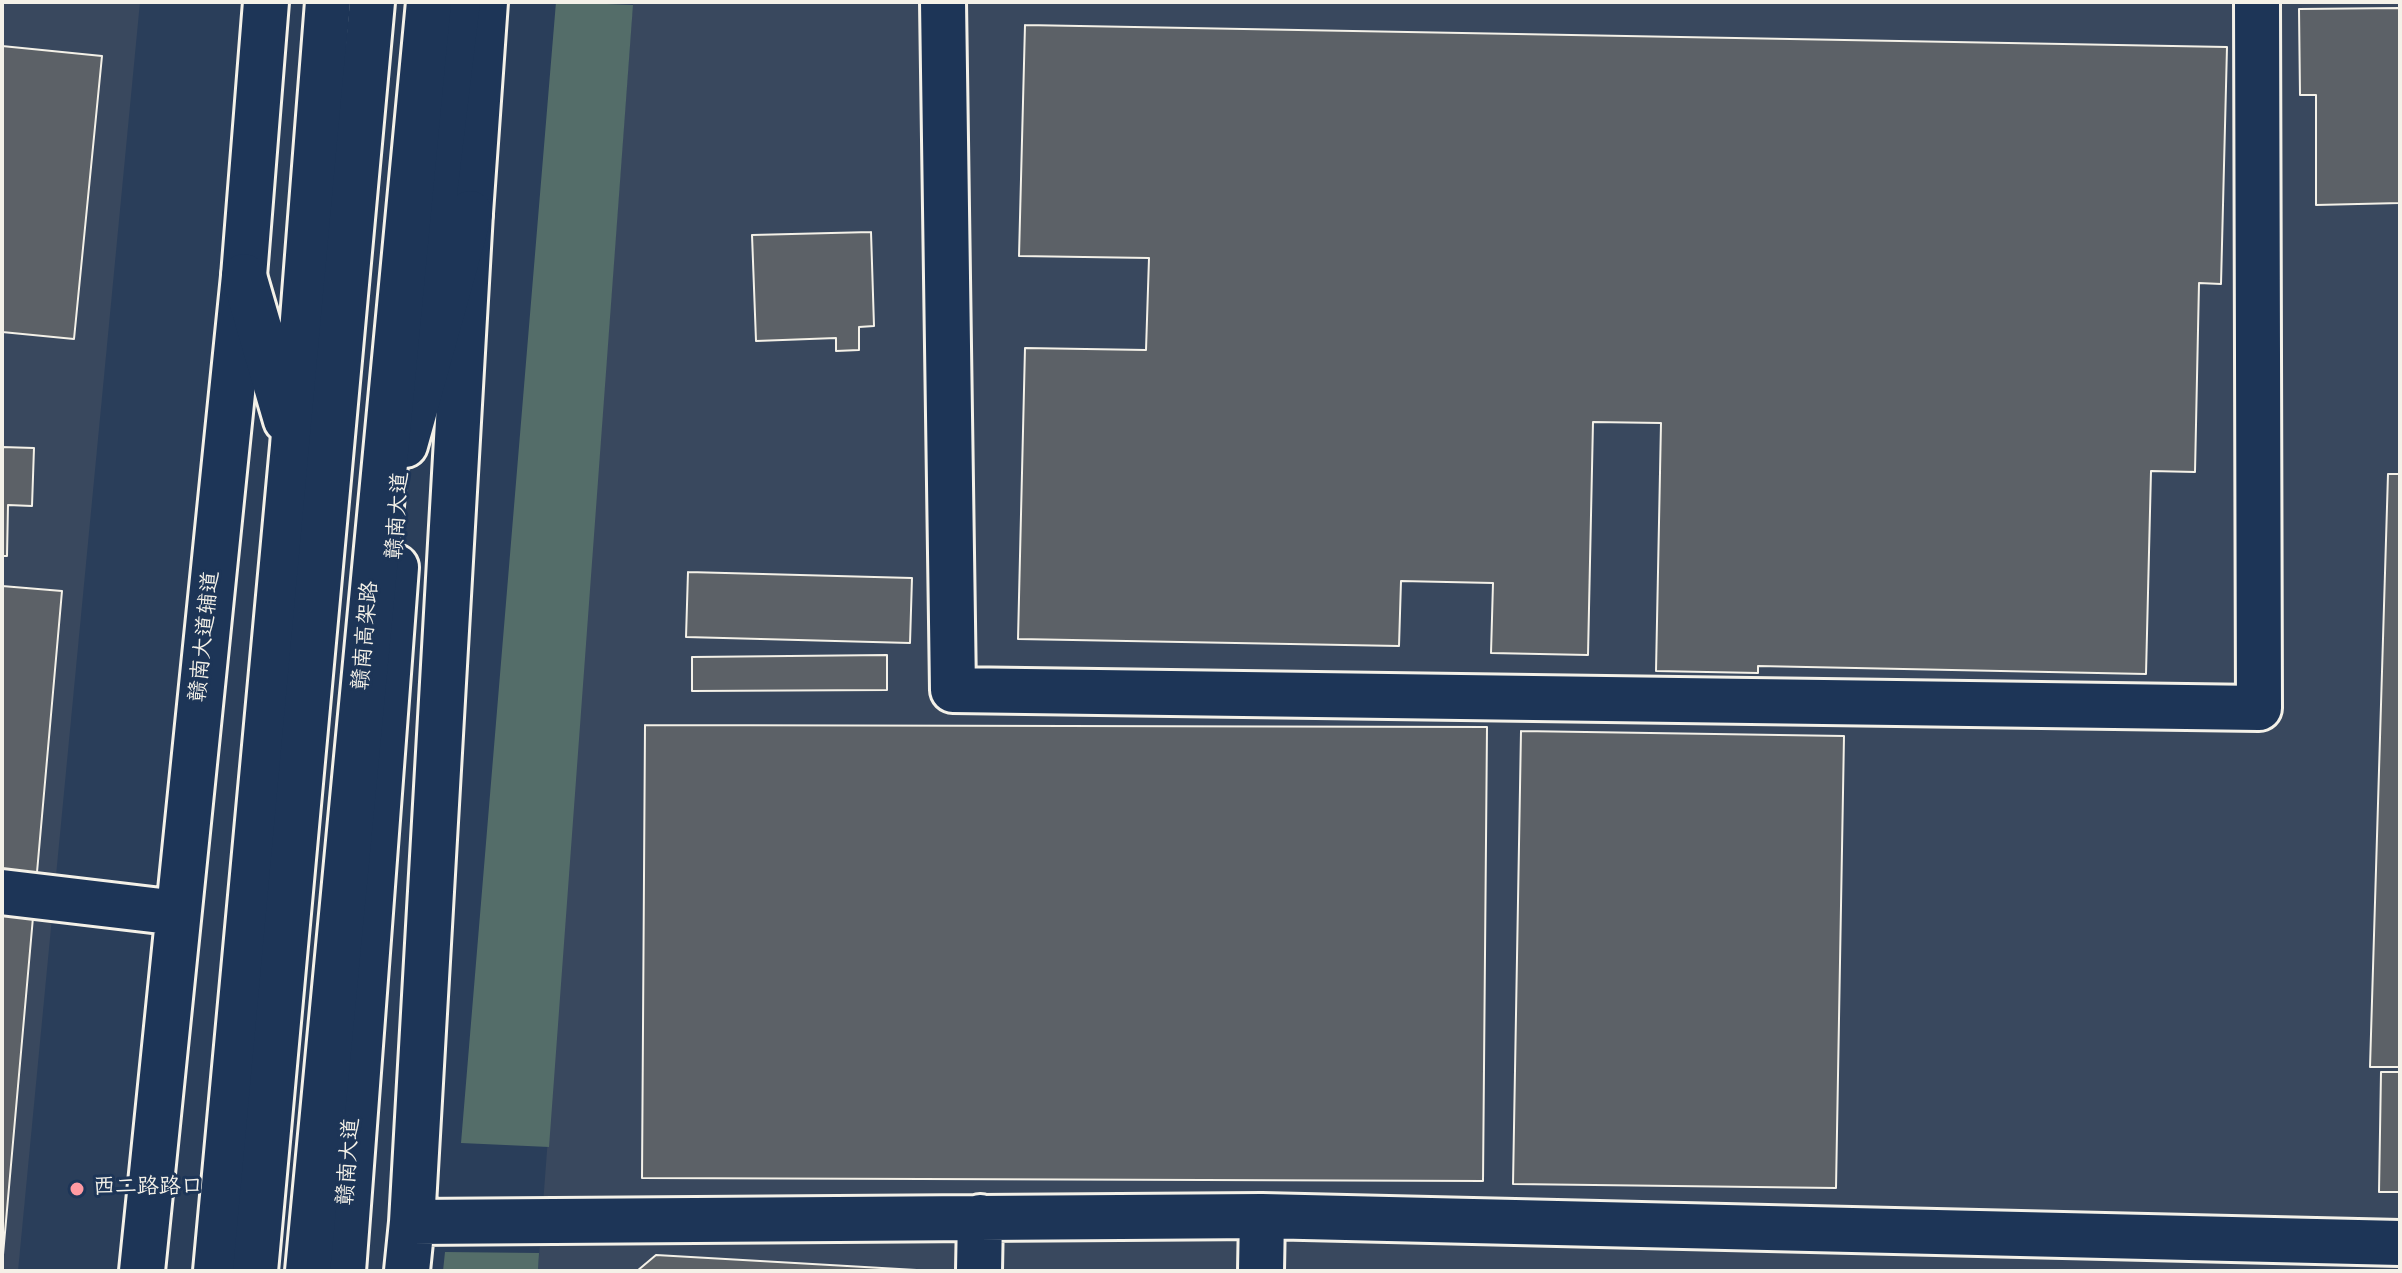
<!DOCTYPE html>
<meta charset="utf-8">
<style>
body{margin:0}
#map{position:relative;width:2402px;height:1273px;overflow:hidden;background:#2a3e5a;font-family:Kalam,sans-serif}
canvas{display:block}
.frame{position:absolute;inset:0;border:4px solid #f4f1e8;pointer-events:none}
</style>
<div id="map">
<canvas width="2402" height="1273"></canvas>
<div class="frame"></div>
</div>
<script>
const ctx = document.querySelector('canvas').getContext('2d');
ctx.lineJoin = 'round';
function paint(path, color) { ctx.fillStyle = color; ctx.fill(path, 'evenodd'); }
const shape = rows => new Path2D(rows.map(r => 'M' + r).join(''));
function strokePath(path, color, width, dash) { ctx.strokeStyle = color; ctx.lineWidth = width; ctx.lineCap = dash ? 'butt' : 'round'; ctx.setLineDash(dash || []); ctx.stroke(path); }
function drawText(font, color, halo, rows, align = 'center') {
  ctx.font = font + ' Kalam,"LXGW WenKai TC",sans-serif'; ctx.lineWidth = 6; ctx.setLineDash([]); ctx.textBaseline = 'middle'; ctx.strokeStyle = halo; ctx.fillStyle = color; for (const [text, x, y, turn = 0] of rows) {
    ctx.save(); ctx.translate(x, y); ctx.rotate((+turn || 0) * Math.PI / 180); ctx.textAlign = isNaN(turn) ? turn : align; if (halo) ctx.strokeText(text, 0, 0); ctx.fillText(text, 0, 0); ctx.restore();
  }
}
paint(shape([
 [2,2,140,2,18,1271,2,1271],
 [633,2,2400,2,2400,1271,538,1271]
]), '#39485e');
paint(shape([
 [556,2,633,5,549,1147,461,1143],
 [445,1252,539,1253,538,1271,443,1271]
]), '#546d69');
const building = shape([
 [2400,8,2400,203,2316,205,2316,95,2300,95,2299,9,2400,8],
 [1025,25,2227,47,2221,284,2199,283,2195,472,2151,471,2146,674,1758,666,1758,673,1656,671,1661,423,1593,422,1588,655,1491,653,1493,583,1401,581,1399,646,1018,639,1025,348,1146,350,1149,258,1019,256,1025,25],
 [2,46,102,56,74,339,2,332,2,46],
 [871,232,874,326,859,327,859,350,836,351,836,338,756,341,752,235,871,232],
 [2,447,34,448,32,506,8,505,7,556,2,556,2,447],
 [2388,474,2400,474,2400,1067,2370,1067,2388,474],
 [688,572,912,578,910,643,686,637,688,572],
 [2,586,62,591,2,1266,2,586],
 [887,655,887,690,692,691,692,657,887,655],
 [645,725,1487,727,1483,1181,642,1178,645,725],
 [1521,731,1844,736,1836,1188,1513,1184,1521,731],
 [2381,1072,2400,1072,2400,1192,2379,1192,2381,1072],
 [656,1255,934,1271,637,1271,656,1255]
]);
paint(building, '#5c6167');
strokePath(building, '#f4f1e8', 2);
const minor = shape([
 [943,2,953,690,2259,708,2257,2],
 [2,892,178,913],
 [412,1222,1262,1216,2400,1243],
 [142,1271,244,276,266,2],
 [407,1271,412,1222,470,213,485,2],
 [979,1271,980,1217],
 [1261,1271,1262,1216]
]);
const major = shape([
 [244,276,286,420],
 [417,344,458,2],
 [405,445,470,213],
 [216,1271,293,446,328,2],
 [343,1271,396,567]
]);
const highway = shape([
 [255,1271,372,2],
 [308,1271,429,2]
]);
strokePath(minor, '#f4f1e8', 50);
strokePath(major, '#f4f1e8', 50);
strokePath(highway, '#f4f1e8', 50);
strokePath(minor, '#1d3557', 44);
strokePath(major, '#1d3557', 44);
strokePath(highway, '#1d3557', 44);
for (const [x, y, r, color] of [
 [77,1189,8,"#ff9aa2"]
]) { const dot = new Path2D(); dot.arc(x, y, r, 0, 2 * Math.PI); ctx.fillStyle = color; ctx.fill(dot); strokePath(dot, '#1d3557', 3); }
drawText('22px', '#f4f1e8', '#1d3557', [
 ["赣南大道",400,516,-86],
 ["赣南高架路",368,636,-85],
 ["赣南大道辅道",207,637,-84],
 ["赣南大道",351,1162,-86]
]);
drawText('22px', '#f4f1e8', '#1d3557', [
 ["西二路路口",93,1189]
], 'left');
</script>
